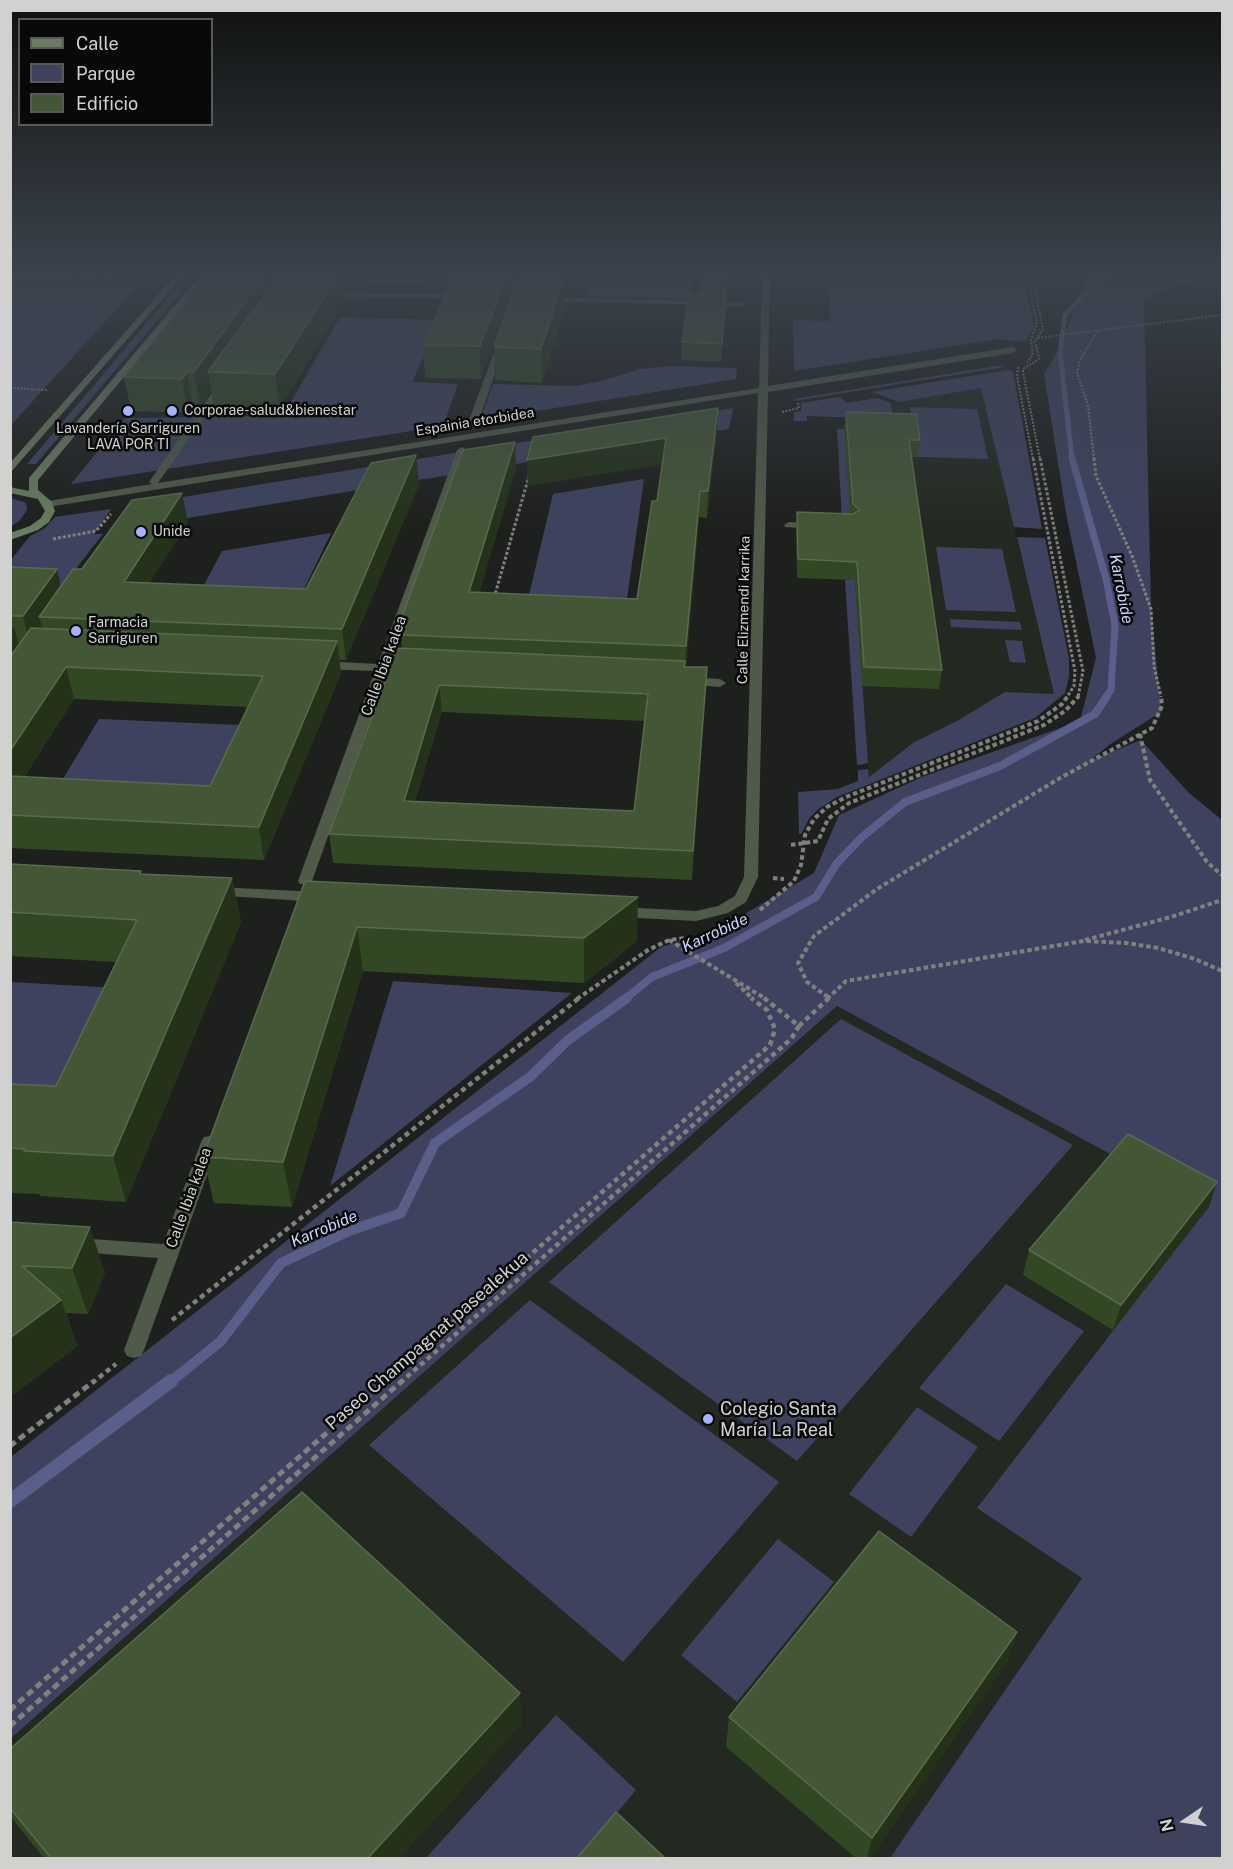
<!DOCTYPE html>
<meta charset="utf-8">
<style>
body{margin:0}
#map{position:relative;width:1233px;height:1869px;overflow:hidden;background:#1e201d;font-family:"Public Sans",sans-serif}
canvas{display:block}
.frame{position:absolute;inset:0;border:12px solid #d1d2d0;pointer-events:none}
.legend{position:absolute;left:18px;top:18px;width:195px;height:108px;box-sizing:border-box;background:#080908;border:2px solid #585958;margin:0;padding:8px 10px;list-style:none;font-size:18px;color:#d1d2d0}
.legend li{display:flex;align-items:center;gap:12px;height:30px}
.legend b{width:30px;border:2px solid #585958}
.north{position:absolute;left:1155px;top:1791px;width:60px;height:60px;-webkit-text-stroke:4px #080908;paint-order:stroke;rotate:257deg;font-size:16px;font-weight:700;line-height:24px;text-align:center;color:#d1d2d0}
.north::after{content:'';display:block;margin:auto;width:21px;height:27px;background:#d1d2d0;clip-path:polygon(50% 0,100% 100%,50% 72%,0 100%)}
</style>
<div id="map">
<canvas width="1233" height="1869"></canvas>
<div class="frame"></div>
<ul class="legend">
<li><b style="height:8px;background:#6a7c60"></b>Calle</li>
<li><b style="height:16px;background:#3e425f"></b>Parque</li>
<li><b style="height:16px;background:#435736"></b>Edificio</li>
</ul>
<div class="north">N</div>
</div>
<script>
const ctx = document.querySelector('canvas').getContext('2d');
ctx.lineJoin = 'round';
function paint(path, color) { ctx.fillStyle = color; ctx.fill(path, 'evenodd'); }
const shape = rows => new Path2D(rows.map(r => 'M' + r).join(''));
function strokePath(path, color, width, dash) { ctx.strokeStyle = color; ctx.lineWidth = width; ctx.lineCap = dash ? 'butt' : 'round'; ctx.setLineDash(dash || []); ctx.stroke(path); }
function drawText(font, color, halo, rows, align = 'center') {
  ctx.font = font + ' "Public Sans",sans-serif'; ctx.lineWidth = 5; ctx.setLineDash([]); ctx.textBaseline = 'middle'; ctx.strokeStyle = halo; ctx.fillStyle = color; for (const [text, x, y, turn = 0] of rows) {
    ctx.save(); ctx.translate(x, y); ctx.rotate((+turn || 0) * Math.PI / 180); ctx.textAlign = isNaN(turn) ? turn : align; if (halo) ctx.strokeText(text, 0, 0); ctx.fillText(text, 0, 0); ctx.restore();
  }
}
paint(shape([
 [981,388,1054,694,957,721,913,743,869,777,855,580,797,578,796,529,851,531,845,429,894,430,891,403],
 [837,1006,1209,1207,977,1508,1082,1577,890,1858,11,1858,10,1738]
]), '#232920');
paint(shape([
 [11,271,151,271,11,425,10,271],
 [191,271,199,271,36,464,27,464],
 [370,271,462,271,455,287,362,284],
 [594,271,694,271,690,299,588,296],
 [849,271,1022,271,1034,327,1025,342,998,339,794,371,793,320,830,321,828,284,839,283,838,280,792,279,792,275],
 [1088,271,1218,271,1144,298,1151,609,1161,712,1109,745,1091,760,1141,740,1188,792,1222,820,1222,1858,890,1858,1082,1578,977,1508,1208,1207,837,1006,11,1738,11,1457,661,947,716,931,814,873,839,815,922,777,1080,721,1096,658,1066,513,1044,374,1060,348],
 [340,317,441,320,412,382,458,384,443,426,71,484,125,418,283,416],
 [1002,365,1005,367,794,401,794,399],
 [670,366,737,368,736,379,480,420,493,384,576,386,601,381,640,369],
 [1008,370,1013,372,1042,529,1014,527,981,388,899,402,872,392],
 [840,397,847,403,877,398,891,403,893,419,807,416,807,421,794,421,794,412,801,411,801,403],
 [910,407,977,409,988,459,918,457],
 [733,408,729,429,151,524,164,500],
 [837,429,845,429,851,521,842,521],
 [644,479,624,620,524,616,553,494],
 [11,498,26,503,27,510,20,520,11,527],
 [111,509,94,534,103,534,61,588,11,586,11,560,30,536,45,528,55,517],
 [331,533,295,608,194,604,222,551],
 [1017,537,1045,538,1069,659,1069,677,1065,693,1035,718,837,797,817,810,809,819,801,834,799,834,798,792,838,789,858,781,858,770,868,769,869,777,913,743,957,721,1005,692,1054,694],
 [936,547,1002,549,1016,612,946,610],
 [845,580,855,580,868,763,860,765,857,765],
 [950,619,1020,622,1022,630,951,627],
 [1005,640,1022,641,1026,663,1010,662],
 [99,719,240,725,203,804,52,797],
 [393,981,572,993,330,1186],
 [10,982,116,988,58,1111,11,1108],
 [841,1019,1073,1145,797,1461,549,1282],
 [1006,1284,1084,1331,999,1441,919,1388],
 [530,1300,779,1482,623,1662,369,1445],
 [917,1407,978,1447,911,1537,849,1494],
 [778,1539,834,1582,737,1702,681,1655],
 [556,1715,636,1790,579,1858,426,1858]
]), '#3e425f');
strokePath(shape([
 [1072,459,1060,352,1065,315,1106,271]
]), '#595f8a', 5);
strokePath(shape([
 [1072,458,1106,579,1115,625,1111,690,1106,697]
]), '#595f8a', 7);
strokePath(shape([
 [625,999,652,977,724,948,816,897,837,863,862,837,905,802,1000,766,1095,714,1107,696]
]), '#595f8a', 8);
strokePath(shape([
 [169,1383,220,1342,281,1263,349,1231,401,1213,435,1143,530,1077,568,1040,627,998]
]), '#595f8a', 10);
strokePath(shape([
 [10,1501,171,1381]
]), '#595f8a', 14);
strokePath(shape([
 [1026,271,1037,324,1031,339,1033,355,1027,362],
 [1031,271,1043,329,1035,341,1039,359,1023,369,1023,372,1040,459],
 [10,274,117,271],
 [1038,338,1222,315],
 [1018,367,1017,376,1033,459],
 [10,388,47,390],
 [782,412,799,408,798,403],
 [1094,459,1088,405,1077,373,1080,360,1098,330]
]), '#80817f', 2, [2, 1.5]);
strokePath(shape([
 [1033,458,1075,671,1074,686,1067,697],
 [1040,458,1083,671,1078,697],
 [1094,458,1096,476,1132,556,1151,609,1154,666,1161,697],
 [53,539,96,531,111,514],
 [494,598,529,476]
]), '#80817f', 3, [3, 2]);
strokePath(shape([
 [1140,734,1150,780,1207,862,1222,875],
 [791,845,818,841,828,819,849,803,1044,725,1065,711,1079,696],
 [773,878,784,879],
 [760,910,794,881,801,865,805,835,814,819,827,807,846,797,1038,721,1062,704,1068,696],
 [669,940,766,999],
 [1085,940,1171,917,1222,900],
 [736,983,753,999],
 [828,997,807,982,798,963,814,936,877,889,1060,778,1152,728,1162,706,1161,696],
 [577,999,648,950,669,940,686,938],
 [827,999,846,981,1084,941,1126,943,1158,948,1195,959,1222,971]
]), '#80817f', 4, [4.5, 3]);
strokePath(shape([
 [799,1026,829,998],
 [172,1320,579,998],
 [92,1383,116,1364],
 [384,1383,770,1045,775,1029,767,1010,751,998],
 [400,1383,791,1039,799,1026,764,998]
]), '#80817f', 4.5, [5, 4]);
strokePath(shape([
 [10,1446,94,1381],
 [10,1710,386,1381],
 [10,1726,402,1381]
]), '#80817f', 5, [7, 4.5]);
paint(shape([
 [762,271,770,271,768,386,1013,347,1017,350,1013,353,768,392,758,877,746,902,728,913,696,921,619,917,612,912,619,907,696,911,718,906,735,896,744,877,758,393,48,507,43,504,48,501,152,484,149,482,221,380,224,379,228,382,158,483,759,388,762,271],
 [322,292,463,295,467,297,463,299,325,296,321,294,322,292],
 [544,297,742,302,746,304,742,306,541,301,541,297,544,297],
 [501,341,505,344,478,423,470,425,468,423,497,344,501,341],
 [462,447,467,450,390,665,408,665,414,669,408,673,387,672,312,881,310,884,300,884,298,881,375,671,321,669,315,665,321,661,378,664,457,450,462,447],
 [789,522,816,523,821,526,816,529,785,527,784,525,789,522],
 [687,677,720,679,726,683,720,687,683,684,683,678,687,677],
 [217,887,319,892,326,897,319,902,212,895,210,892,212,889,217,887],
 [210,1136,216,1137,219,1142,144,1350,141,1356,134,1358,127,1356,124,1350,158,1258,77,1252,70,1250,68,1245,70,1240,77,1238,163,1244,201,1142,204,1137,210,1136]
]), '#4f5a49');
paint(shape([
 [179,271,187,271,10,473,10,463,179,271],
 [204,271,212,271,38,480,38,490,52,502,55,511,49,522,38,530,10,540,10,533,30,526,41,518,45,511,38,499,10,493,10,487,29,491,29,478,204,271]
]), '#6a7c60');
paint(shape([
 [211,271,363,271,351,290,345,290,346,299,280,408,214,406,211,390,200,406,193,406,188,413,131,411,124,377],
 [462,271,521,271,512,294,508,294,509,303,481,379,425,378,423,345,462,273],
 [524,271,567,271,564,279,565,308,542,383,495,380,494,347],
 [701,271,729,271,726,299,721,362,682,360,682,342,700,290],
 [718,408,717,432,707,518,699,517,686,667,705,694,692,880,333,863,329,834,402,649,400,622,516,468,479,593,637,599,657,501,662,464,528,486,527,460],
 [442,712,645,721,634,811,415,801],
 [846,412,920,440,918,457,911,457,942,670,939,689,862,686,855,580,797,578,796,530,797,512,850,514,844,429],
 [416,455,419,484,346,660,339,660,341,673,264,860,10,848,10,567,61,586,82,569,188,523,149,583,306,589],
 [74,699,248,707,210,786,24,777],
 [10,864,141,871,141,874,232,878,241,922,126,1202,40,1196,39,1194,10,1193,10,1084,56,1086,116,962,10,956],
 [305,881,637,941,584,983,363,971,292,1207,214,1203,203,1157],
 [1217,1182,1209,1207,1113,1330,1023,1275,1029,1250],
 [10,1222,105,1273,88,1314,66,1313,77,1346,10,1397],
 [1017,1632,1007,1662,870,1858,856,1858,726,1747,729,1717],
 [522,1723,399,1858,44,1858,10,1816,10,1749]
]), '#324824');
paint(shape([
 [268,271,293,271,208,372,211,390,200,406,194,372],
 [341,271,343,271,346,299,280,408,275,374],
 [349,271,363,271,351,290],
 [512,271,521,271,512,294],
 [559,271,567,271,564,279,565,308,542,383,541,349,556,273,556,302,559,292],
 [727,271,729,271,726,299],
 [508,272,509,303,481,379,480,346],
 [187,372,193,406,188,413,182,379],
 [718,408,717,432,707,518,708,491],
 [666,438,665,464,528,486,527,460],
 [515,442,516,468,471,620,469,592],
 [416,455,419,484,346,660,342,629],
 [700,491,699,517,685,675,686,646],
 [182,493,188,523,130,612,124,582],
 [57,569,64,599,39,617,43,630,31,647,23,616],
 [14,627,23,658,10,675,10,632],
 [337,641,341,673,264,860,259,827],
 [66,667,74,699,10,798,10,751],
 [707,667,705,694,692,880,693,851],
 [439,685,442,712,406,829,404,801],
 [232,878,241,922,126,1202,113,1156],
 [638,897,637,941,584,983,584,938],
 [357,927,363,971,292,1207,283,1162],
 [1217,1182,1209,1207,1113,1330,1121,1305],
 [90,1227,105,1273,88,1314,72,1268],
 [61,1300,77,1346,10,1397,10,1338],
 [1017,1632,1007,1662,870,1858,867,1858,872,1838],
 [520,1693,522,1723,399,1858,368,1858]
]), '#233219');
const building = shape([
 [211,271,268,271,194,372,187,372,182,379,124,377,211,271],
 [282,271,341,271,275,374,208,372,282,271],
 [508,272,480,346,423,345,456,273,508,272],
 [520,272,556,273,555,277,564,277,541,349,494,347,520,272],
 [700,290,726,291,722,344,682,342,689,294,699,294,700,290],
 [718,408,708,491,700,491,686,646,401,635,405,623,400,622,463,450,515,442,469,592,637,599,652,501,657,501,666,438,527,460,533,437,718,408],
 [846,412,916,414,920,440,909,440,942,670,864,667,857,562,798,559,797,512,853,514,860,510,853,504,846,412],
 [416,455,342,629,39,617,73,569,82,569,132,500,182,493,124,582,306,589,371,463,416,455],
 [10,567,57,569,23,616,10,616,10,567],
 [31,628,337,641,259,827,10,815,10,776,210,786,263,676,66,667,10,751,10,657,31,628],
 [397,648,685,661,684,667,707,667,693,851,329,834,397,648],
 [439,685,648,694,634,811,404,801,439,685],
 [10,864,141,871,140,874,232,878,113,1156,24,1151,25,1149,10,1148,10,1084,56,1086,137,920,10,912,10,864],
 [305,881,638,897,584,938,357,927,283,1162,203,1157,305,881],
 [1128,1134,1217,1182,1121,1305,1029,1250,1128,1134],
 [10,1222,90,1227,72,1268,22,1266,61,1300,10,1338,10,1222],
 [302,1492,520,1693,368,1858,51,1858,10,1808,10,1749,302,1492],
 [879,1531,1017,1632,872,1838,729,1717,879,1531],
 [616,1812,665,1858,577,1858,616,1812]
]);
paint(building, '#435736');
strokePath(building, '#596a4e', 1.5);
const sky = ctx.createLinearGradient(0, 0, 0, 533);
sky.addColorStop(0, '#101210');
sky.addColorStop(0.51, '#3b424c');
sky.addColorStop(1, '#3b424c00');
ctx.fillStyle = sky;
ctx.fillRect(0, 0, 1233, 533);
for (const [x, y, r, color] of [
 [128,411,6,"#a7b1fc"],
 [172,411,6,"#a7b1fc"],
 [141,532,6,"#a7b1fc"],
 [76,631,6,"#a7b1fc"],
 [708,1419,6,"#a7b1fc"]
]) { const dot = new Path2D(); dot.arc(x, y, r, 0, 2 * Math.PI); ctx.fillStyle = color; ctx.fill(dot); strokePath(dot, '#080908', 2); }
drawText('14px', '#d1d2d0', '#080908', [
 ["Corporae-salud&bienestar",184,411],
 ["Lavandería Sarriguren",128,429,"center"],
 ["LAVA POR TI",128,445,"center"],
 ["Unide",153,532],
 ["Farmacia",88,623],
 ["Sarriguren",88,639]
], 'left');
drawText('14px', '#d1d2d0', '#080908', [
 ["Espainia etorbidea",475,422,-9],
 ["Calle Elizmendi karrika",744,610,-89]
]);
drawText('15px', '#d1d2d0', '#080908', [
 ["Calle Ibia kalea",384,666,-70],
 ["Calle Ibia kalea",189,1198,-70]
]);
drawText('italic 16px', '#cdd4ff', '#080908', [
 ["Karrobide",1121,589,79],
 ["Karrobide",715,933,-25],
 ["Karrobide",324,1229,-23]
]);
drawText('18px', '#d1d2d0', '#080908', [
 ["Paseo Champagnat pasealekua",427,1341,-41]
]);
drawText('18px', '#d1d2d0', '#080908', [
 ["Colegio Santa",720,1409],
 ["María La Real",720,1430]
], 'left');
</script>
